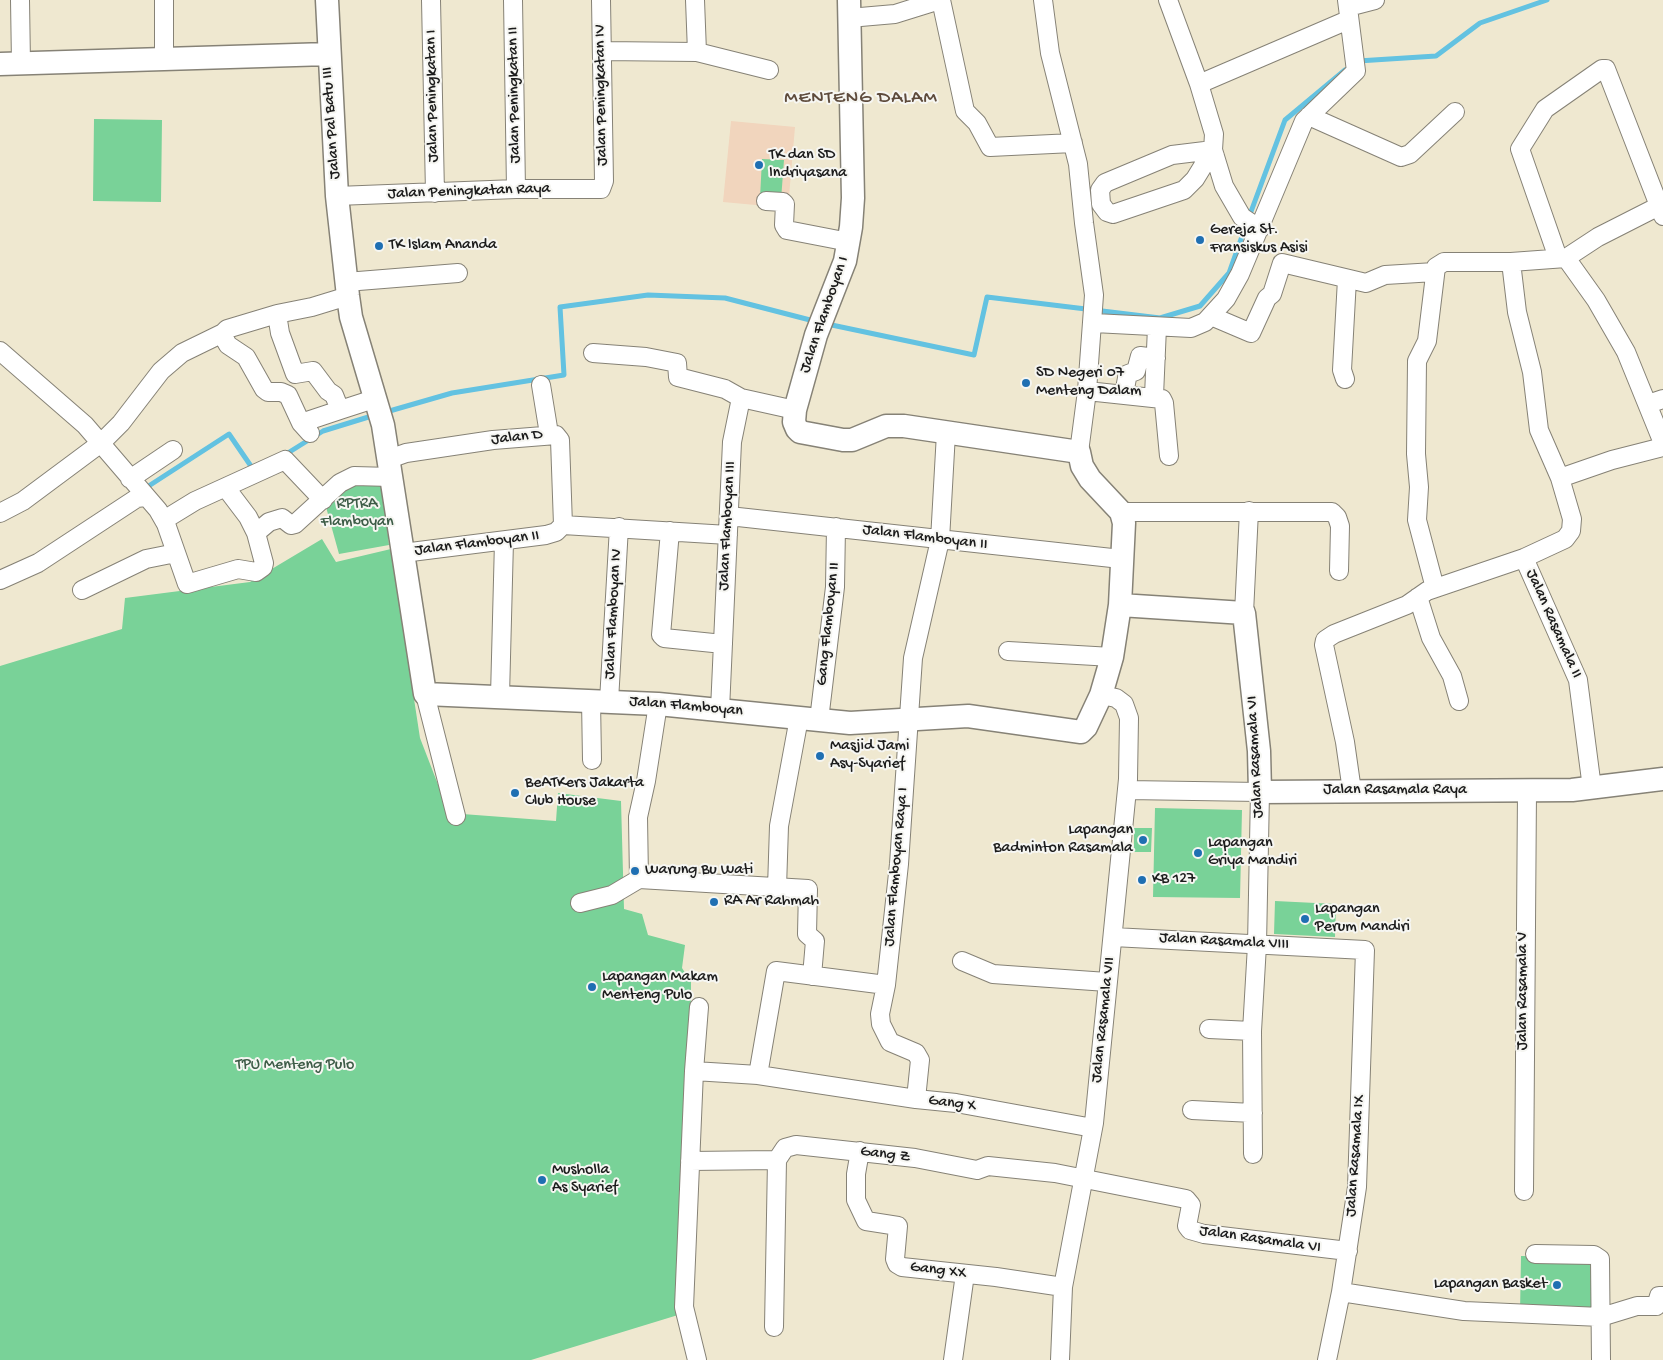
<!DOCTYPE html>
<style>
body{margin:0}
canvas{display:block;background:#efe8d0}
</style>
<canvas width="1663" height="1360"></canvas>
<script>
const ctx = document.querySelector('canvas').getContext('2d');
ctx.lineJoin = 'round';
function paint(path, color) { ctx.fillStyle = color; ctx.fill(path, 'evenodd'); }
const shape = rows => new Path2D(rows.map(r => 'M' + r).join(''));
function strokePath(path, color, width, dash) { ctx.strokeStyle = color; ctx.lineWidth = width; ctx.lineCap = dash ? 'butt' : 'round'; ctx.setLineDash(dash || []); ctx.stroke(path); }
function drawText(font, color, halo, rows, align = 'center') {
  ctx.font = font + ' "Gochi Hand",sans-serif'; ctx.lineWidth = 4; ctx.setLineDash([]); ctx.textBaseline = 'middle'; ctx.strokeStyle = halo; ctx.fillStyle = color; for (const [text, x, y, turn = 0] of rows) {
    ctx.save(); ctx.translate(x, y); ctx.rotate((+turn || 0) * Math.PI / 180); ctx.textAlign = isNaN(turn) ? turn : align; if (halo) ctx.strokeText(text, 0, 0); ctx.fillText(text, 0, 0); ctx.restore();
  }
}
paint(shape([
 [731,121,795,127,788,208,723,202]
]), '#f1d5bd');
paint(shape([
 [94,119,162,120,161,202,93,201],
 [762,159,784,160,781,200,760,198],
 [382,481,389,545,339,554,326,507,347,482],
 [322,539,336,562,391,549,420,738,449,813,556,821,558,793,621,801,624,909,642,914,648,935,685,945,682,968,691,982,690,1161,678,1315,531,1360,0,1360,0,666,122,629,125,598,250,582],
 [1155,808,1242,810,1240,898,1153,897],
 [1134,828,1152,828,1151,852,1134,852],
 [1275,901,1336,904,1335,937,1274,934],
 [1521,1256,1593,1257,1593,1316,1520,1313]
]), '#79d298');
strokePath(shape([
 [1358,61,1436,56,1480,23,1547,0],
 [1249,217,1285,120,1345,70],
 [827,324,974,355,987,297,1160,318,1200,306,1229,273,1246,225],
 [386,412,452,393,564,375,560,307,648,295,725,298,814,321],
 [283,456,323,431,375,415],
 [144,489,229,434,255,472]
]), '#63c2e1', 5);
const minor = shape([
 [20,0,21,63],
 [164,0,164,57],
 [431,0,435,193],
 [513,0,516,189],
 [695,0,697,52],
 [941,0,965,111,977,123,990,147,1073,143],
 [1043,0,1050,53,1078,164,1084,223,1094,295,1087,391,1079,452],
 [1168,0,1199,84,1214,134,1213,150,1224,186,1242,217,1260,229],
 [1348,7,1375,0],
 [849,18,895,14,940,0],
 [602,51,697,52,769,70],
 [1199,84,1348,20],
 [1309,116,1401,157,1410,154,1455,112],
 [1213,150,1172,155,1105,183,1100,190,1101,204,1107,212,1113,214,1184,190,1195,179,1203,166,1215,156],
 [337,196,516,189,601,189,604,181,601,0],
 [766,201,783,202,785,204,784,225,787,230,849,242],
 [1558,258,1520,149,1545,109,1602,69,1606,69,1663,216],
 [1566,258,1596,300,1626,352,1663,443],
 [1566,258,1598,237,1663,204],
 [1511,262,1517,312,1532,372,1539,430,1560,478],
 [346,282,458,273],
 [348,296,312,307,277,314,280,333,295,374,313,371,328,391,334,395,340,410,374,399],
 [277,314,227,329,223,333,224,338,228,345,246,357,264,389,268,392,281,392,288,395,301,423,310,433],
 [1211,316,1251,333,1267,298,1272,294,1282,263,1366,283,1385,275,1435,272],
 [1094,323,1191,328,1205,322,1226,299,1240,274,1304,121,1356,71,1347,0],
 [0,351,85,425,158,510,166,524,187,584,238,569,256,572,263,567,264,563,256,533,269,522,282,518,291,525,295,524,340,483,354,476,391,477],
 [593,353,646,357,677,363,678,377,725,389,741,398,795,410],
 [1345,379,1342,370,1347,279],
 [541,385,549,434],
 [1087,391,1162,399,1164,403,1169,456],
 [1124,394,1127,378,1128,374,1136,371,1140,356,1156,358],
 [1154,396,1157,327],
 [1648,404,1663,399],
 [301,423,340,410],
 [946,433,940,540,913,658,899,864,886,985,880,1014,881,1024,890,1042,916,1053,920,1060,916,1099,956,1103,1093,1128],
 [389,459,406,453,493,440,556,435,560,440,563,525],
 [130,479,173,450],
 [226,488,248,517,256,533],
 [1121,512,1332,512,1337,517,1340,526,1339,571],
 [0,513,23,501,101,443,121,423,161,371,182,353,223,333],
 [729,516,1121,559],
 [164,520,195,501,285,460,323,500],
 [670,531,661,635,664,638,723,644],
 [403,553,546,535,556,532,563,525,728,535],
 [1524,558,1578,680,1592,788],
 [0,580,38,563,137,498,145,497],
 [1435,588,1417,520,1419,487,1416,454,1417,361,1427,341,1436,267,1444,262,1511,262,1566,258],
 [82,590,146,559,176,553],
 [1418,597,1431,638,1452,676,1459,701],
 [1244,613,1249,511],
 [1008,651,1112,657],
 [425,694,456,816],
 [500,696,504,541],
 [591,700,592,760],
 [609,701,619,527],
 [720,710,732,442,741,398],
 [819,720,835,587,836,527],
 [1127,790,1260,792,1257,945,1252,1031,1253,1154],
 [1352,791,1345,742,1324,645,1325,640,1334,634,1407,605,1427,591,1524,558,1565,539,1571,531,1572,519,1560,478,1612,460,1663,447],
 [639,879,808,889,807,934,815,941,812,976],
 [639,879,638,817,646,781,658,704],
 [777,888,779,826,799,718],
 [580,903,612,895,639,879],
 [1113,937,1365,950,1357,1187,1341,1292,1327,1360],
 [962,961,993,974,1107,982],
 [886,985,776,971,758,1075,916,1099],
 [1209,1029,1252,1031],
 [694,1071,699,1007],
 [1192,1110,1253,1113],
 [860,1151,856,1174,856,1200,866,1221,898,1226,895,1259,897,1264,902,1267,996,1277,1063,1287],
 [690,1161,777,1160,785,1148,796,1145,915,1158,977,1170,988,1166,1055,1173,1186,1199,1191,1205,1187,1226,1190,1230,1204,1234,1348,1251],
 [1524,1191,1527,791],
 [1535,1254,1594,1255,1600,1259,1601,1360],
 [1341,1292,1464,1311,1601,1317,1637,1306,1656,1306,1659,1296,1663,1296],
 [774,1327,777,1160],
 [697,1360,684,1307,694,1071,758,1075],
 [953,1360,965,1274],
 [1060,1360,1063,1287,1094,1123,1128,779,1129,718,1124,704,1116,698,1101,695]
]);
const tertiary = shape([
 [327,0,337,196,348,296,351,317,383,425,425,694,658,704,850,723,968,716,1081,732,1086,727,1101,695,1112,657,1120,605,1124,523,1121,512,1090,479,1082,466,1079,452,904,426,886,426,852,440,843,440,800,432,797,429,794,422,795,410,816,335,845,261,851,227,853,198,849,0],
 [0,64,328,54],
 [1120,605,1244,613,1259,751,1260,792,1572,790,1663,779]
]);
strokePath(minor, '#868276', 20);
strokePath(tertiary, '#868276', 25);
strokePath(minor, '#fff', 18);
strokePath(tertiary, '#fff', 22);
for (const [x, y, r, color] of [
 [759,165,5,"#1f6fb2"],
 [1200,240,5,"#1f6fb2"],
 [379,246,5,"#1f6fb2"],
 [1026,383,5,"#1f6fb2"],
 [820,756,5,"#1f6fb2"],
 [515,793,5,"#1f6fb2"],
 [1143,840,5,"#1f6fb2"],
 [1198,853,5,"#1f6fb2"],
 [635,871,5,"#1f6fb2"],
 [1142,880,5,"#1f6fb2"],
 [714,902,5,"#1f6fb2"],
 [1305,919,5,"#1f6fb2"],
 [592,987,5,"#1f6fb2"],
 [542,1180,5,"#1f6fb2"],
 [1557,1285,5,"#1f6fb2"]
]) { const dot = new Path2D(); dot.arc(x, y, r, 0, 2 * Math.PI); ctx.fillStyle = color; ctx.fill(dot); strokePath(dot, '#f6f6f2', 2); }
drawText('16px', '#1c1c1c', '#f6f6f2', [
 ["Jalan Peningkatan II",515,95,-91],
 ["Jalan Peningkatan IV",602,95,-91],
 ["Jalan Peningkatan I",433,96,-91],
 ["Jalan Pal Batu III",332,123,-94],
 ["Jalan Peningkatan Raya",469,192,-2],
 ["Jalan Flamboyan I",825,315,-71],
 ["Jalan D",517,438,-6],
 ["Jalan Flamboyan III",728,526,-87],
 ["Jalan Flamboyan II",925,538,7],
 ["Jalan Flamboyan II",477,544,-7],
 ["Jalan Flamboyan IV",614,614,-87],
 ["Gang Flamboyan II",829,624,-84],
 ["Jalan Rasamala II",1553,624,66],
 ["Jalan Flamboyan",686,707,5],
 ["Jalan Rasamala VI",1256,757,-93],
 ["Jalan Rasamala Raya",1395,791],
 ["Jalan Flamboyan Raya I",897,867,-85],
 ["Jalan Rasamala VIII",1224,942,3],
 ["Jalan Rasamala V",1524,991,-90],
 ["Jalan Rasamala VII",1104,1020,-84],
 ["Gang X",952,1104,7],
 ["Gang Z",885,1155,7],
 ["Jalan Rasamala IX",1356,1156,-86],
 ["Jalan Rasamala VI",1260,1240,8],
 ["Gang XX",938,1271,7]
]);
drawText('16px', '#1c1c1c', '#f6f6f2', [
 ["TK dan SD",769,156],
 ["Indriyasana",769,174],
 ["Gereja St.",1210,231],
 ["Fransiskus Asisi",1210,249],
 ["TK Islam Ananda",389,246],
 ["SD Negeri 07",1036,374],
 ["Menteng Dalam",1036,392],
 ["Masjid Jami",830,747],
 ["Asy-Syarief",830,765],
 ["BeATKers Jakarta",525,784],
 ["Club House",525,802],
 ["Lapangan",1133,831,"right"],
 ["Badminton Rasamala",1133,849,"right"],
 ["Lapangan",1208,844],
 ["Griya Mandiri",1208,862],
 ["Warung Bu Wati",645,871],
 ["KB 127",1152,880],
 ["RA Ar Rahmah",724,902],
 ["Lapangan",1315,910],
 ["Perum Mandiri",1315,928],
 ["Lapangan Makam",602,978],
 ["Menteng Pulo",602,996],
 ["Musholla",552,1171],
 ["As Syarief",552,1189],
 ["Lapangan Basket",1547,1285,"right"]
], 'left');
drawText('16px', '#3d5c47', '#f6f6f2', [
 ["RPTRA",357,505],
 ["Flamboyan",357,523],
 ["TPU Menteng Pulo",295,1066]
]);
ctx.letterSpacing = '1px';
drawText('19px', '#5e4b3c', '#f6f6f2', [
 ["MENTENG DALAM",861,99]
]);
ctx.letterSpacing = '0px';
</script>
